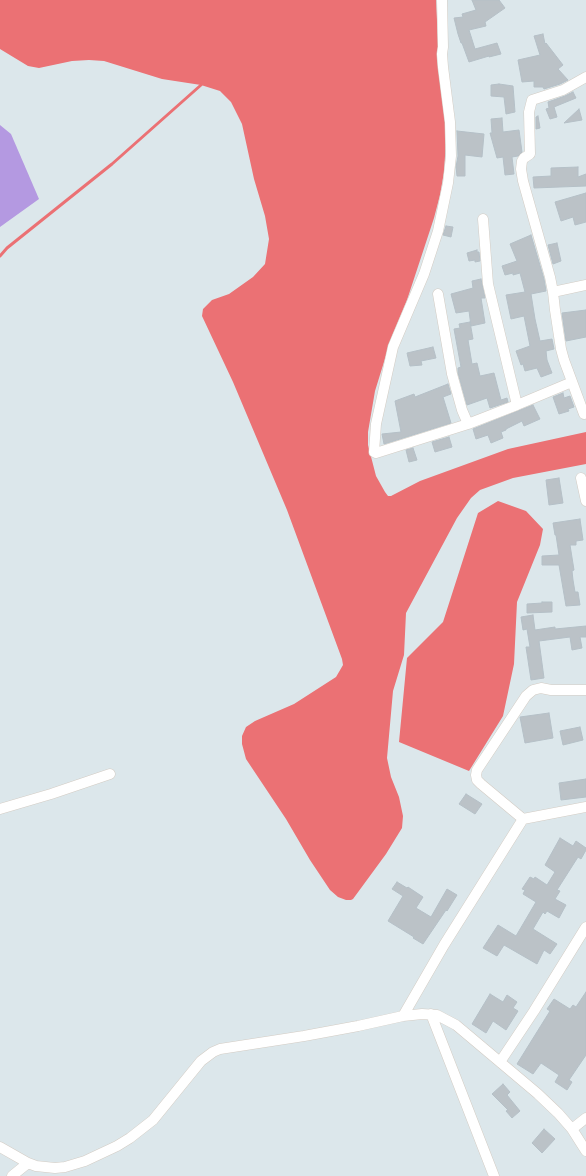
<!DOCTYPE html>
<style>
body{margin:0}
canvas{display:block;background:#dce7eb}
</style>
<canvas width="586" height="1176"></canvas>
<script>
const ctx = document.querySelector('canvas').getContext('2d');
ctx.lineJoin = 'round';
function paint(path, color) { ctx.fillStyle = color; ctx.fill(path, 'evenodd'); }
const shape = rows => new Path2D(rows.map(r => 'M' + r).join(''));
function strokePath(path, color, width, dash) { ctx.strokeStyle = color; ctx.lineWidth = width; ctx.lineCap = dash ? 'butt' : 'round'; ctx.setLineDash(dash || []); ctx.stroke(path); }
paint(shape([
 [0,125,11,134,39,199,0,227]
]), '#b499e1');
paint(shape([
 [0,0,436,0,440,76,445,104,446,140,444,172,440,195,434,218,407,300,392,336,375,391,368,432,368,445,376,476,385,492,388,496,391,496,420,481,508,449,586,432,586,464,513,478,480,490,471,498,457,518,406,613,404,655,393,691,387,758,391,777,399,797,403,816,402,828,386,854,353,899,351,900,346,900,338,897,330,890,310,860,286,819,246,759,242,744,242,736,246,727,255,721,294,704,336,677,343,665,342,659,287,510,233,382,202,316,203,309,212,300,229,294,253,277,265,264,269,239,265,216,254,179,242,124,231,102,220,91,201,85,162,79,104,61,89,60,72,61,39,68,28,66,0,49],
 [498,501,526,511,543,529,540,545,517,602,514,664,503,716,469,771,399,742,407,658,443,622,478,513]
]), '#eb7174');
strokePath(shape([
 [0,256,7,248,112,164,201,85]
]), '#eb7174', 3);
const building = shape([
 [472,0,499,0,505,8,485,22,486,26,469,30,475,49,497,43,501,54,489,57,489,56,469,62,462,43,461,43,458,34,454,18,463,17,462,14,476,10,472,0],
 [543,34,545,44,546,43,563,65,558,69,568,80,560,84,544,89,543,87,534,87,534,81,522,82,518,60,540,55,534,36,543,34],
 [499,84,513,86,515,112,506,114,504,97,491,96,491,85,499,84],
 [573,92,576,98,554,107,557,117,550,119,546,109,549,108,548,102,565,96,573,92],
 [579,109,582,120,564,123,579,109],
 [538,116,540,128,536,129,536,117,538,116],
 [502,118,503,132,519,130,522,152,518,156,512,157,514,174,505,175,503,157,497,158,490,133,492,133,491,119,502,118],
 [457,131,484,134,482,157,465,155,465,176,457,176,456,167,458,156,457,131],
 [578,167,578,177,586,174,586,186,534,188,533,177,551,176,551,168,578,167],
 [586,193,586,222,575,225,573,217,561,221,555,202,586,193],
 [446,226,453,227,451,237,443,235,446,226],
 [531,235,544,279,546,291,531,294,535,319,540,341,552,339,554,349,546,351,547,360,552,373,541,377,537,368,525,371,523,364,521,365,516,351,530,346,524,316,511,319,506,295,525,292,520,273,513,275,513,273,505,275,502,266,517,261,510,244,531,235],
 [557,243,561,261,553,264,548,245,557,243],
 [477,250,477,252,479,252,480,261,475,262,475,260,469,261,467,253,477,250],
 [481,279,485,298,481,298,485,323,471,326,469,311,456,313,451,294,473,288,472,281,481,279],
 [586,310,586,337,566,341,562,313,586,310],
 [470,322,473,339,468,340,472,364,477,363,480,376,494,373,501,400,507,398,508,402,490,408,487,398,467,405,458,373,458,368,461,367,454,329,460,328,459,324,470,322],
 [433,347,436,358,421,361,422,365,410,366,407,353,433,347],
 [448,384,451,394,443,397,451,423,384,444,382,434,401,432,395,401,414,394,415,397,448,384],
 [563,393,564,398,570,396,574,407,568,409,569,411,559,414,553,397,563,393],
 [533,405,540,419,524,426,522,421,506,429,506,430,501,432,503,438,491,443,488,435,476,439,473,429,533,405],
 [449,437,452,447,435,452,432,442,449,437],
 [413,448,417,460,409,462,406,450,413,448],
 [559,478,563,503,549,505,546,480,559,478],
 [580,519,583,540,576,541,576,545,570,545,574,570,572,571,573,580,575,592,578,592,580,605,566,606,559,565,542,565,542,556,559,555,556,535,555,535,553,523,580,519],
 [542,602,552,602,552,612,527,613,527,604,542,603,542,602],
 [533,615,535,630,555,627,555,629,586,626,586,637,580,637,582,648,572,650,570,637,539,641,544,678,531,680,526,647,530,647,527,629,523,630,521,617,533,615],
 [549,713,553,738,525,743,520,717,549,713],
 [580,727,583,740,563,745,560,731,580,727],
 [586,779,586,797,561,800,559,783,586,779],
 [466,794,482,804,475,814,459,804,466,794],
 [560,838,573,846,576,841,586,848,586,850,581,859,578,857,557,890,560,891,555,899,566,905,559,918,547,911,545,914,543,912,533,929,557,944,550,954,544,950,537,964,504,945,497,956,483,948,498,925,516,936,536,902,523,894,525,890,522,889,530,877,534,879,535,877,547,885,555,872,545,865,560,838],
 [397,882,407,888,408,887,423,897,416,908,431,917,447,889,457,895,447,911,446,910,423,944,413,938,414,937,388,921,403,896,392,889,397,882],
 [586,992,586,1055,569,1080,572,1082,567,1090,555,1082,559,1075,541,1063,533,1074,517,1064,550,1011,547,1009,554,999,570,1009,573,1005,576,1007,586,992],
 [490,994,503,1002,507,995,517,1002,513,1008,518,1011,506,1030,493,1021,486,1033,472,1024,490,994],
 [503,1084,510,1092,507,1095,520,1111,512,1118,506,1111,508,1110,492,1094,503,1084],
 [544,1129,555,1139,542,1153,532,1143,544,1129]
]);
paint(building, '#bbc2c7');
strokePath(building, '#b5c0c7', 1);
const minor = shape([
 [442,0,443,47,442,54,443,67,450,122,451,156,448,183,438,231,424,274,393,347,376,424,374,452,376,453,468,424,517,405,572,382],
 [483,219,488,284,517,405],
 [553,292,586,285],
 [438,294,452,374,462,410,468,424],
 [584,414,564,360,561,349,555,310,553,292,550,277,523,181,521,169,522,161,524,158,530,154,529,112,532,100,563,90,586,77],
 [581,478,586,501],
 [0,809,51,794,110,774],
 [523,819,481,784,477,780,476,775,477,770,526,696,533,690,541,688,551,690,586,690],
 [431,1014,494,1176],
 [403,1016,444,945,523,819,586,807],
 [500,1062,534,1011,586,927],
 [572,1129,586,1118],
 [0,1147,28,1163,36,1166,55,1168,65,1167,85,1161,117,1146,130,1138,153,1120,201,1061,213,1052,220,1049,304,1036,358,1026,403,1016,422,1014,437,1015,456,1025,500,1062,538,1094,558,1113,572,1129,586,1151],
 [12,1176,28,1163]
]);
strokePath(minor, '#d3ccc4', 11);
strokePath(minor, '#fff', 10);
</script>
